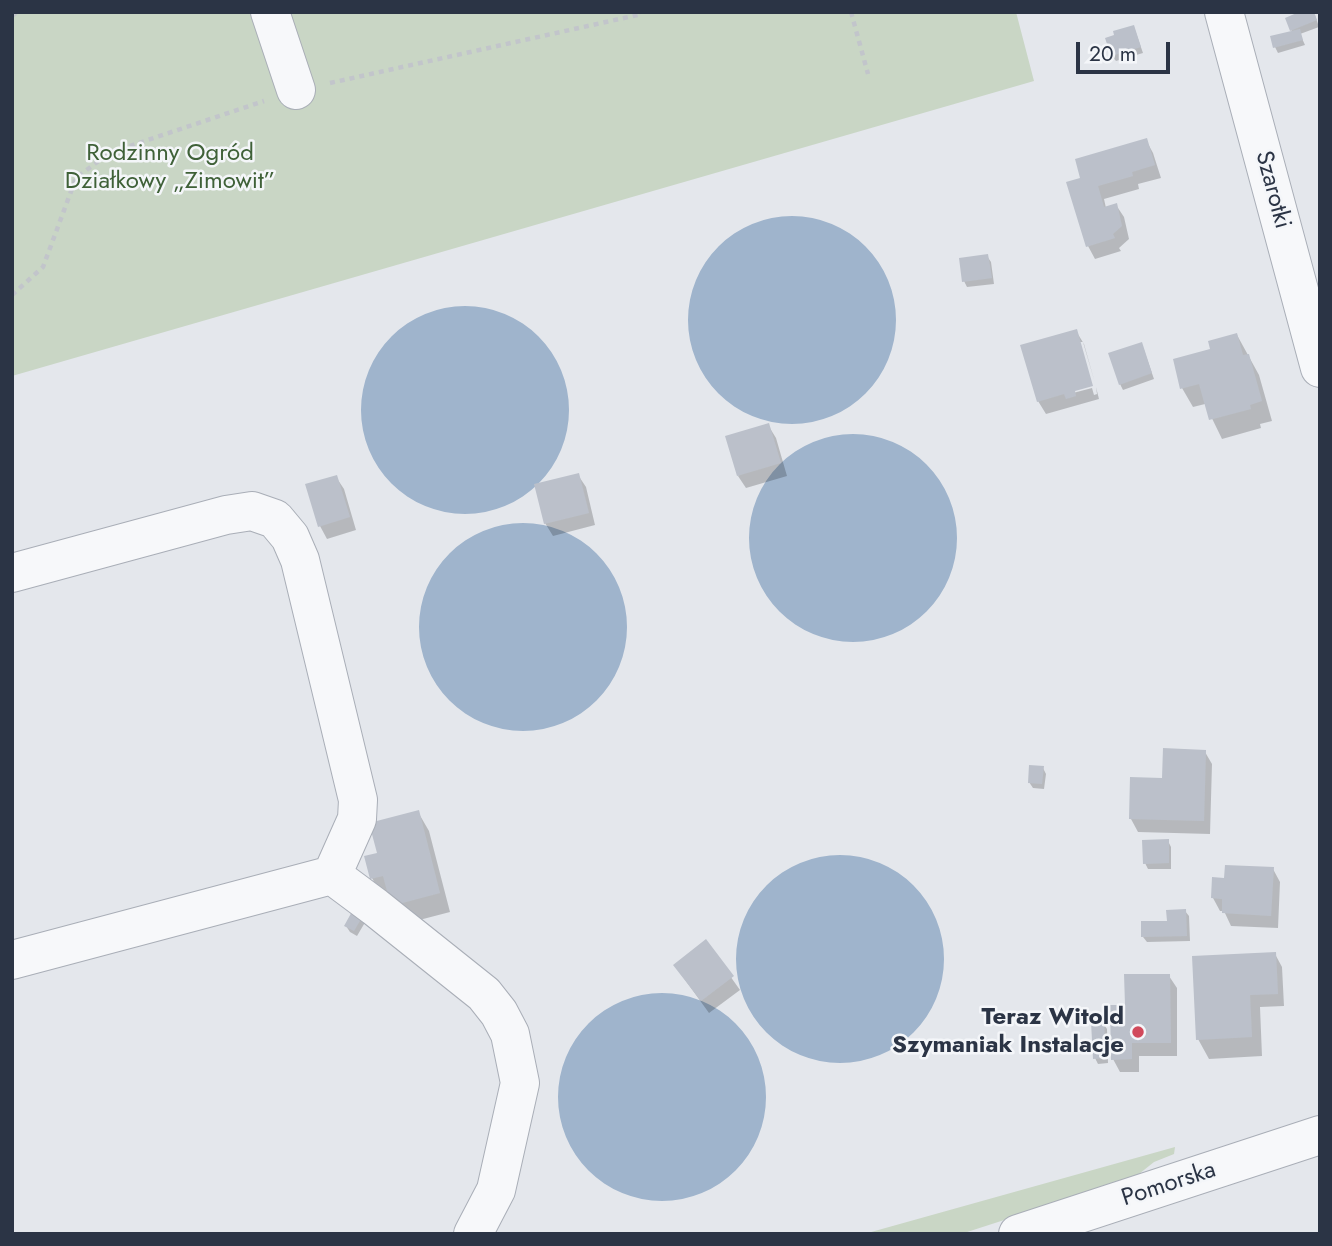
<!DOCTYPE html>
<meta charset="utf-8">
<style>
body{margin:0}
#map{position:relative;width:1332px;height:1246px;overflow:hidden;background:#e4e7ec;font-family:Jost,sans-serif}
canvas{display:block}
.frame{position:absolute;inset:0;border:14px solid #2b3445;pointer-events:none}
.scale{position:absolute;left:1076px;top:42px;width:94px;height:32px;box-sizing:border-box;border:4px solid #2b3445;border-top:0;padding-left:9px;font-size:21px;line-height:24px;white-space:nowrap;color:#2b3445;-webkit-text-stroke:5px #f4f6f9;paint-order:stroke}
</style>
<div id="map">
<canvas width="1332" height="1246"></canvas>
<div class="frame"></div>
<div class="scale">20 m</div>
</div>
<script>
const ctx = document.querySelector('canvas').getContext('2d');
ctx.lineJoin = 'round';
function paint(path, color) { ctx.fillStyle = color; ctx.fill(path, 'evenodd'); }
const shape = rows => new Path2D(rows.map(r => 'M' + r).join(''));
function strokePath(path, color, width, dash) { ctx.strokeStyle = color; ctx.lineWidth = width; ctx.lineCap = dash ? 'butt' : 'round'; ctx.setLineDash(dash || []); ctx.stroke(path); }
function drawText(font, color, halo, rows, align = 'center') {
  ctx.font = font + ' Jost,sans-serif'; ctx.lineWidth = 5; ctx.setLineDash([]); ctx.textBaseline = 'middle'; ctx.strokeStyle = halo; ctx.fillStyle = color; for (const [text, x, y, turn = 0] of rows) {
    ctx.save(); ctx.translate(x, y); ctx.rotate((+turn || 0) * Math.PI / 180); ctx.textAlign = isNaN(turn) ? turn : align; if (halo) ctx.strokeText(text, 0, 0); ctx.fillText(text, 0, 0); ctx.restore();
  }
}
paint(shape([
 [12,12,1016,12,1034,81,12,376],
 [1175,1147,1174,1154,1154,1162,1134,1178,961,1234,864,1234]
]), '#c9d6c5');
paint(shape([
 '688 320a104 104 0 1 1 208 0a104 104 0 1 1-208 0Z',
 '361 410a104 104 0 1 1 208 0a104 104 0 1 1-208 0Z',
 '749 538a104 104 0 1 1 208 0a104 104 0 1 1-208 0Z',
 '419 627a104 104 0 1 1 208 0a104 104 0 1 1-208 0Z',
 '736 959a104 104 0 1 1 208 0a104 104 0 1 1-208 0Z',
 '558 1097a104 104 0 1 1 208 0a104 104 0 1 1-208 0Z'
]), '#9fb4cc');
paint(shape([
 [1315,15,1319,27,1300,34,1305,45,1278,53,1275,47,1292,32,1287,19],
 [1134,27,1143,53,1116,61,1112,56],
 [1146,140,1153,153,1161,178,1138,184,1139,189,1104,199,1106,208,1116,205,1124,217,1129,239,1119,248,1121,251,1095,259,1088,246,1083,179],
 [987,256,991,262,994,284,967,287,964,281],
 [1076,331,1084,344,1095,383,1083,342,1079,342,1073,393,1092,388,1094,395,1097,394,1096,387,1099,399,1046,414,1038,401],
 [1237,335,1259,375,1272,421,1260,424,1261,428,1222,439,1205,404,1193,407,1182,388,1213,350],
 [1144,350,1154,379,1123,390,1120,384],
 [768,425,776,438,787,476,746,488,738,476],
 [578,475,586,487,595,525,553,536,545,523],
 [336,477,344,489,356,530,327,539,320,526],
 [1205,752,1212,764,1210,834,1138,832,1131,819,1163,780],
 [1043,768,1046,774,1044,789,1033,788,1029,782],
 [418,812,429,831,450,912,404,924,383,898,372,878,379,855],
 [1168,841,1171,847,1171,869,1148,869,1145,863],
 [1273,869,1280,882,1278,928,1231,926,1224,911,1220,911,1213,898,1226,879],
 [356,908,367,919,357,936,350,932,346,926],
 [1185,911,1189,916,1190,941,1147,942,1143,937],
 [706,942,740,990,709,1013,675,966],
 [1275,954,1282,967,1284,1006,1260,1007,1262,1056,1209,1059,1198,1039],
 [1169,976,1177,988,1177,1056,1139,1056,1139,1072,1120,1072,1113,1059,1126,1007],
 [1103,1023,1107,1029,1108,1063,1098,1064,1095,1058]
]), '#0003');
paint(shape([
 [1299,12,1314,12,1317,20,1290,31,1285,18],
 [1134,25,1141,47,1111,56,1105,38,1114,35,1113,31],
 [1300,29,1303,40,1273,48,1270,36],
 [1147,138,1155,165,1132,172,1133,176,1098,186,1104,207,1117,203,1122,226,1113,234,1115,238,1086,247,1066,182,1080,178,1075,159],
 [988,254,992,278,962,282,959,258],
 [1077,329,1093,386,1075,391,1076,396,1066,399,1064,394,1037,402,1020,345],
 [1237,333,1243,355,1249,354,1262,401,1250,405,1251,409,1209,420,1199,384,1180,389,1173,359,1210,349,1208,341],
 [1142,342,1152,373,1119,385,1108,353],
 [769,423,781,463,737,476,725,436],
 [579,473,589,513,544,524,534,484],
 [337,475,350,517,318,527,305,484],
 [1163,748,1206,750,1204,821,1129,819,1130,777,1162,778],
 [1029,765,1044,766,1042,784,1028,783],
 [419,810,440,893,391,906,383,876,370,879,364,856,377,853,369,823],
 [1169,839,1169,863,1143,864,1142,840],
 [1225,865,1274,867,1271,916,1222,913,1222,899,1211,898,1212,877,1224,878],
 [354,908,364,914,354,931,344,926],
 [1186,909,1187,936,1141,937,1141,921,1167,921,1166,910],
 [706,939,734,976,701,1001,673,965],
 [1276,952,1278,994,1250,995,1252,1037,1196,1040,1192,956],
 [1124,974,1170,974,1171,1043,1132,1043,1132,1059,1111,1060,1110,1005,1125,1005],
 [1091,1022,1104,1022,1106,1058,1093,1059]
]), '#bbc0ca');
const minor = shape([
 [270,12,296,90],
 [1224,12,1320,368],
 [12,573,226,515,252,511,275,519,290,537,300,560,358,800,357,819,332,875],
 [332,875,375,907,484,994,499,1013,510,1034,520,1083,496,1190,473,1234],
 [12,960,332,875],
 [1018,1234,1320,1135]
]);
strokePath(minor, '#a9aeb7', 40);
strokePath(shape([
 [851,12,868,74],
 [12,16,17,12],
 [330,83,642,14,641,12],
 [12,295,43,267,76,178,109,153,264,101]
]), '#c2c5cb', 4.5, [5, 5]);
strokePath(minor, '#f7f8fa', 38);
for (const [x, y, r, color] of [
 [1138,1032,7,"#d1495b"]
]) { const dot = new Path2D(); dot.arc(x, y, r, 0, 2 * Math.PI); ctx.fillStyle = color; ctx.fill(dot); strokePath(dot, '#f4f6f9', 2.5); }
drawText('24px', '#3f6138', '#f4f6f9', [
 ["Rodzinny Ogród",170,154],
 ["Działkowy „Zimowit”",170,182]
]);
drawText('24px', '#2b3445', '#f4f6f9', [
 ["Szarotki",1272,190,75],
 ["Pomorska",1169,1185,-18]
]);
drawText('bold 24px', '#2b3445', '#f4f6f9', [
 ["Teraz Witold",1124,1018],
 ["Szymaniak Instalacje",1124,1046]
], 'right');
</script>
